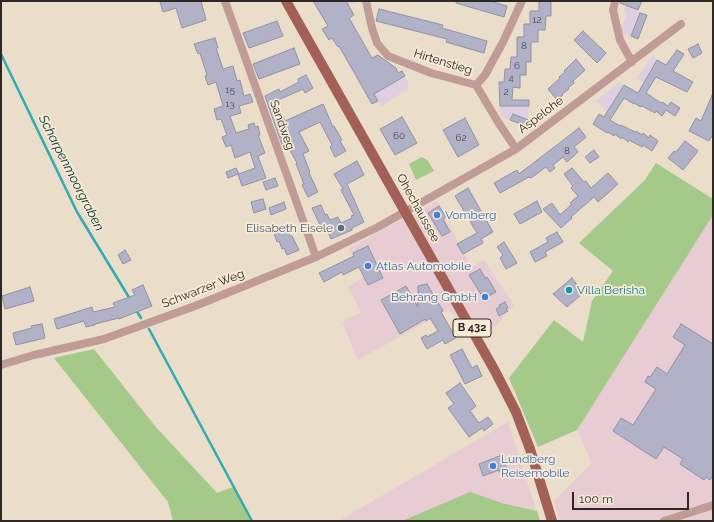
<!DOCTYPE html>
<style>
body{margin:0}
#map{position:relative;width:714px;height:522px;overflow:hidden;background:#eaddca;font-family:Raleway,sans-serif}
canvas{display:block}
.frame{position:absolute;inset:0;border:2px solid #2d2821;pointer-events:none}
.scale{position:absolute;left:572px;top:492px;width:117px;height:18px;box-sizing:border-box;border:2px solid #2d2821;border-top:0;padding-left:5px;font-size:12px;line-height:14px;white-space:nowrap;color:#2d2821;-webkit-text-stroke:3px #f7ead7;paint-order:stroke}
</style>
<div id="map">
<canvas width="714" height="522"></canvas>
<div class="frame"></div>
<div class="scale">100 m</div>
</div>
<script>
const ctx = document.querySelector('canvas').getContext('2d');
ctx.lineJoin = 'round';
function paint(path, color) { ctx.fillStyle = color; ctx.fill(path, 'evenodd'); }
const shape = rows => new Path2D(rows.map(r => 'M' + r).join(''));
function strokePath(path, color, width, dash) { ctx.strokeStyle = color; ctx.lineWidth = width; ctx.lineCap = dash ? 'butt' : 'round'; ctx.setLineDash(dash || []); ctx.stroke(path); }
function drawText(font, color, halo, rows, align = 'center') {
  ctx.font = font + ' Raleway,sans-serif'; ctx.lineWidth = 3.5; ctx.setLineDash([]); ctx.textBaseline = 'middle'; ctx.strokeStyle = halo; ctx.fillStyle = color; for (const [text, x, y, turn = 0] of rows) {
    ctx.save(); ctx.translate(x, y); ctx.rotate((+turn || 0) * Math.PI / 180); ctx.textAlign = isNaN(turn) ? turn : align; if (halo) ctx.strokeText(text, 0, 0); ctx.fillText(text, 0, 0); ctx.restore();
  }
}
paint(shape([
 [437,201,471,267,484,260,514,305,486,337,448,310,358,360,342,322,361,312,348,287,363,277,349,248],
 [713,215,713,521,560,521,554,501,592,463,577,430],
 [508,422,540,521,344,521,342,519]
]), '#e7cdd3');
paint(shape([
 [320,1,360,1,348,5,338,11,382,89,405,76,408,82,408,89,381,106],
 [627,5,640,13,631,36,621,32,619,25,623,24,627,13,624,11],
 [652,55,657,60,644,83,637,78],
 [619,82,624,85,607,112,596,101],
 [500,106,529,106,528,120,513,114,510,120,501,116]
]), '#dfcfe1');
paint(shape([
 [422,157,428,161,434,171,416,180,409,164],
 [656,163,713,199,713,215,577,430,538,447,509,378,554,320,583,342,592,301,613,271,579,243,644,181],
 [94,349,155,426,217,493,233,487,251,521,173,521,168,502,54,358],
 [470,492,505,504,537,511,540,521,402,521]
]), '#a4c988');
strokePath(shape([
 [1,54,77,212,130,299],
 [136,310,141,318],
 [149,329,252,521]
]), '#30abae', 2.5);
const building = shape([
 [164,1,201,1,206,20,182,28,176,8,163,12,160,2,164,1],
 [313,1,346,1,354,15,349,18,372,58,378,55,396,68,398,73,402,71,405,76,374,94,378,101,372,104,339,46,338,47,332,38,329,40,322,29,328,26,313,1],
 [456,1,490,1,507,6,504,17,456,3,456,1],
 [539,1,551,1,551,16,546,16,545,30,538,30,538,42,531,42,531,62,526,62,526,75,520,75,520,88,513,87,512,100,529,100,529,106,500,106,499,82,504,82,505,69,510,69,511,57,517,57,517,37,524,37,524,24,530,24,530,11,539,11,539,1],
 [620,1,642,1,638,10,620,3,620,1],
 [379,9,443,25,442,28,487,41,484,53,446,42,447,39,376,21,379,9],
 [640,13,647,15,638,39,631,36,640,13],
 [277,21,283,36,249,48,243,33,277,21],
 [583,31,606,53,597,63,574,40,583,31],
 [215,38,218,48,216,48,223,69,233,66,237,81,240,80,244,96,250,94,253,102,239,106,241,113,230,116,236,133,249,129,248,125,254,123,255,127,258,126,260,135,258,135,265,153,258,156,266,178,242,186,238,174,228,178,226,172,236,168,239,174,255,168,250,152,235,158,231,145,226,147,222,137,227,135,221,119,217,120,214,109,223,106,216,82,208,85,205,76,207,75,200,53,198,54,194,44,215,38],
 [698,44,702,53,693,58,688,49,698,44],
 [294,48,300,64,259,79,253,64,294,48],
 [677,50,684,54,673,71,693,82,687,92,656,77,646,93,661,103,662,102,668,106,671,102,680,108,675,116,666,110,662,116,656,111,655,113,642,106,641,107,634,103,634,104,624,98,610,120,620,126,621,125,635,132,636,131,642,135,643,133,649,138,650,135,658,141,652,151,643,145,642,147,629,140,628,142,622,137,621,139,615,134,614,136,608,132,607,133,593,124,599,114,604,117,624,85,638,93,657,60,666,65,677,50],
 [576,59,585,70,573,81,574,83,568,88,569,89,562,94,563,95,557,100,548,89,560,78,559,77,565,72,564,71,576,59],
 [306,75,313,88,305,93,303,89,276,101,285,121,323,104,333,127,334,126,342,140,340,141,346,151,335,157,330,147,332,145,320,122,299,132,309,151,303,154,310,172,309,173,318,192,308,197,302,185,304,184,296,164,297,163,286,143,282,145,265,96,279,89,280,92,299,82,298,79,306,75],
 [713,93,713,134,709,141,689,131,696,118,701,121,713,93],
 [513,114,528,120,526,126,510,120,513,114],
 [402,117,417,143,395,155,380,129,402,117],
 [465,118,479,145,458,157,443,130,465,118],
 [579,128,586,137,574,147,578,152,567,162,563,157,553,165,555,168,550,172,546,167,531,178,529,177,500,193,494,183,517,170,519,174,579,128],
 [685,141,698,151,683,170,668,158,674,151,676,152,685,141],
 [594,150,599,157,590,163,585,157,594,150],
 [357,161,364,175,347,184,364,222,352,228,352,230,331,239,324,223,320,225,312,208,321,205,325,215,327,214,330,220,338,217,341,223,352,218,351,216,354,215,341,190,343,189,334,174,357,161],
 [572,168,584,182,586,181,591,188,608,173,618,184,598,202,594,197,571,217,572,218,561,228,543,209,552,203,560,215,572,204,570,203,578,196,571,188,573,186,564,174,572,168],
 [275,178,278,186,266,190,263,182,275,178],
 [468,188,493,232,481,239,483,243,463,254,457,244,477,233,455,196,468,188],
 [263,199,266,209,254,213,251,202,263,199],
 [537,201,542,212,520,224,514,214,537,201],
 [284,202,286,209,271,215,269,208,284,202],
 [439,206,446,217,443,219,450,232,442,236,428,213,439,206],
 [287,228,290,236,292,236,299,250,287,255,284,248,282,249,279,241,277,242,274,233,287,228],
 [557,232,563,242,545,252,547,256,535,262,530,252,548,242,546,238,557,232],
 [504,242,517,263,506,269,500,258,503,255,497,247,504,242],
 [368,246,383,278,368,285,359,267,343,275,342,272,324,282,319,273,354,256,353,253,368,246],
 [125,250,131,260,123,264,118,255,125,250],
 [480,269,485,278,487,277,496,292,484,299,469,275,480,269],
 [572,278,583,293,567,307,553,294,572,278],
 [427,284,443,311,441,312,456,338,445,344,443,340,427,349,421,338,426,335,427,337,438,331,430,318,426,321,425,319,400,334,381,300,406,286,418,307,418,286,427,284],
 [143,285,152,306,119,319,119,318,95,324,95,325,86,327,84,321,57,329,54,319,92,307,93,312,115,307,113,303,135,295,132,290,143,285],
 [30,287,34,301,5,309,2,296,30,287],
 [505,302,508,308,506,309,508,311,499,316,496,309,500,307,499,305,505,302],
 [42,324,45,338,16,345,13,333,32,328,31,326,42,324],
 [681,324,713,344,713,475,710,480,706,477,704,480,680,464,683,459,664,447,656,459,613,431,621,418,633,425,656,389,645,382,648,376,650,377,657,367,667,374,685,345,673,337,681,324],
 [462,349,472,368,477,365,482,376,465,384,450,355,462,349],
 [460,383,476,406,470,411,479,423,488,417,493,424,484,431,482,428,469,437,448,408,454,404,446,393,460,383],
 [502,455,507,469,499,472,499,470,483,476,479,464,502,455]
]);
paint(building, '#b1b2c7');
strokePath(building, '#9091a5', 1);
strokePath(shape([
 [225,1,316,257],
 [366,1,372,28,377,43,388,56,431,73,476,85,498,122,516,149],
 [615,1,613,10,620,40,632,62],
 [476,85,485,75,503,42,522,1],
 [1,365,34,355,104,339,195,306,316,257,378,227,516,149,681,24],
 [664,521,713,505]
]), '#c19b95', 8);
strokePath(shape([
 [286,1,495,371,516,412,530,449,552,521]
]), '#a26057', 10);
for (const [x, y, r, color] of [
 [437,215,4,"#3f7fe0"],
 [341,228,4,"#5c6f8a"],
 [368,266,4,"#3f7fe0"],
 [569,290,4,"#0f9aa8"],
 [485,297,4,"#3f7fe0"],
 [493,466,4,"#3f7fe0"]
]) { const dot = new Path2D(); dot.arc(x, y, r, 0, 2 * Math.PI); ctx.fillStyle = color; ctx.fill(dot); strokePath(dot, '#f7ead7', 1.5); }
drawText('10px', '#4e4a4a', null, [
 ["12",537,20],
 ["8",524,46],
 ["6",517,66],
 ["4",511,78],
 ["15",230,90],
 ["2",506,92],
 ["13",230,104],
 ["60",399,136],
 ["62",461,138],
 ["8",567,151]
]);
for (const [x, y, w] of [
 [472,328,38]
]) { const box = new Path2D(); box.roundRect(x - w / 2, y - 9, w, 18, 3); ctx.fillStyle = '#f7ead7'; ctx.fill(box); strokePath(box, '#2d2821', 1); }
drawText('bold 11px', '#2d2821', null, [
 ["B 432",472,328]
]);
drawText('12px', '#2d2821', '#f7ead7', [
 ["Hirtenstieg",443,62,17],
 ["Aspelohe",541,115,-37],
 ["Sandweg",282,125,70],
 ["Ohechaussee",418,208,61],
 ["Schwarzer Weg",203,289,-21]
]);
drawText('12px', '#366cbe', '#f7ead7', [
 ["Vomberg",445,215],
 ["Atlas Automobile",376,266],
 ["Behrang GmbH",477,297,"right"],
 ["Lundberg",501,459],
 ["Reisemobile",501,473]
], 'left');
drawText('12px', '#4e5e75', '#f7ead7', [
 ["Elisabeth Eisele",333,228]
], 'right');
drawText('12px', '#0d838f', '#f7ead7', [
 ["Villa Berisha",577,290]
], 'left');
drawText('italic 13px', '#003839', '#f7ead7', [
 ["Scharpenmoorgraben",71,173,63]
]);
</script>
